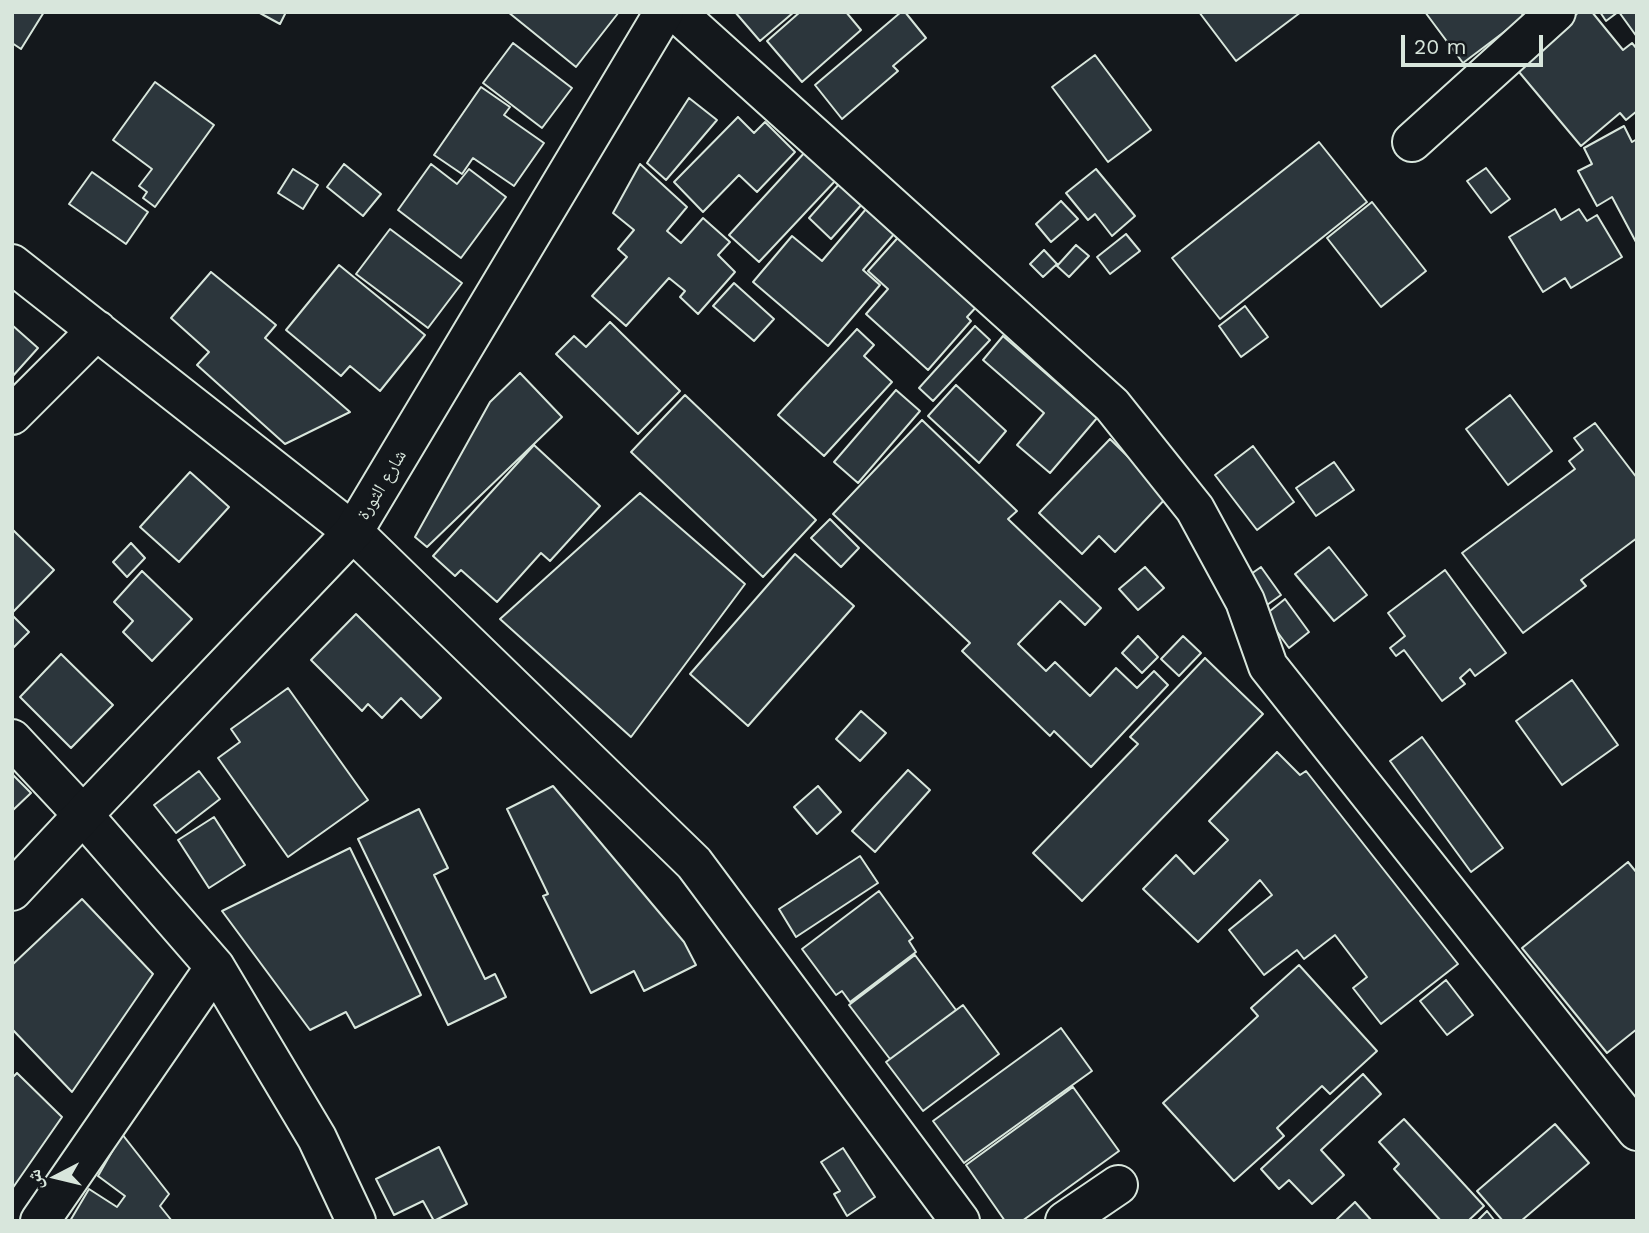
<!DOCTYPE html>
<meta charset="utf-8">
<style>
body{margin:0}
#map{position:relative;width:1649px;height:1233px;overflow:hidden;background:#14181c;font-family:"Work Sans","Noto Naskh Arabic",sans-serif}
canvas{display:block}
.frame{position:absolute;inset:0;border:14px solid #d8e6dc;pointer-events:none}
.north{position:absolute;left:21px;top:1142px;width:70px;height:70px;-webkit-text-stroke:5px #14181c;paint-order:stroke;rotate:263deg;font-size:19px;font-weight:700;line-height:28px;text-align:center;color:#d8e6dc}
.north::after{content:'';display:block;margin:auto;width:24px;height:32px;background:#d8e6dc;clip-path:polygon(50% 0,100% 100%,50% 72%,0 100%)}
.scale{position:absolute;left:1401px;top:35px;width:142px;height:32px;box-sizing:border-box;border:4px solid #d8e6dc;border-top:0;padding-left:9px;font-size:21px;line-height:24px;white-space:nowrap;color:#d8e6dc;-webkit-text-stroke:5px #14181c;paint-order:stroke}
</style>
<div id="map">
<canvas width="1649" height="1233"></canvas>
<div class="frame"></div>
<div class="north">ش</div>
<div class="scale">20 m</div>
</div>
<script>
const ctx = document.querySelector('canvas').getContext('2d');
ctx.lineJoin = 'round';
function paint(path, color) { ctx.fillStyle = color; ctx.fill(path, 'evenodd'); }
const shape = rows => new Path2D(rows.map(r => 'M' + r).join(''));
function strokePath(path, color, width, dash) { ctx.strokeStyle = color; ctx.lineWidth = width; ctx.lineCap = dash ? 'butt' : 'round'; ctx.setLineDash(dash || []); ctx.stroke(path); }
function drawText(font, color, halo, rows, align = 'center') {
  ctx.font = font + ' "Work Sans","Noto Naskh Arabic",sans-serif'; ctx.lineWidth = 5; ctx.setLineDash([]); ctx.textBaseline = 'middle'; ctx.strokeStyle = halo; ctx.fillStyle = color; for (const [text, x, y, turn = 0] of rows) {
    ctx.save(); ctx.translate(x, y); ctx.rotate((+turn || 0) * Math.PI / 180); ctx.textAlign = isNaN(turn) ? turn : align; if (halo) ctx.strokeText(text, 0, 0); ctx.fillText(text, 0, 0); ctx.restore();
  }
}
const building = shape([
 [12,12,44,12,21,49,12,43,12,12],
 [258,12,286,12,280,24,258,12],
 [508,12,619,12,576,67,508,12],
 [735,12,794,12,760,41,735,12],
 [800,12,846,12,861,30,802,82,767,41,800,12],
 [901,12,905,12,926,38,893,66,898,71,842,119,815,85,901,12],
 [1199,12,1301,12,1236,61,1199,12],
 [1425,12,1521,12,1524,17,1463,63,1425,12],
 [1579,12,1592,12,1623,50,1632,43,1637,49,1637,111,1626,120,1620,113,1581,146,1514,66,1579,12],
 [1600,12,1618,12,1606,21,1600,12],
 [1619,12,1637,12,1637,37,1619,12],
 [513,43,572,88,542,128,483,83,513,43],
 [1095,55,1151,130,1108,162,1052,87,1095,55],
 [155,82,214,125,155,207,143,198,147,192,139,186,152,169,113,140,155,82],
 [481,87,510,107,504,115,544,143,514,186,473,158,462,174,434,155,481,87],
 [689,98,717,120,666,180,647,163,689,98],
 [738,117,754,133,765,122,795,152,757,192,739,175,703,212,674,182,738,117],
 [1624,126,1632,142,1637,139,1637,244,1612,197,1597,206,1578,171,1592,164,1584,148,1624,126],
 [1319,142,1367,202,1220,319,1172,258,1319,142],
 [806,151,836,180,759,262,729,235,806,151],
 [344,164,381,194,363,216,327,187,344,164],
 [431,164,457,184,469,169,506,197,461,258,398,210,431,164],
 [640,164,687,207,667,231,681,243,703,218,730,242,718,255,735,272,698,314,680,297,685,291,669,278,626,326,592,296,627,257,618,249,634,230,613,213,640,164],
 [1486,168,1510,199,1491,213,1467,181,1486,168],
 [293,169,318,185,303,209,278,193,293,169],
 [1096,169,1135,216,1112,236,1095,214,1088,220,1066,193,1096,169],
 [92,172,148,212,126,244,69,204,92,172],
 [840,183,863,203,831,239,809,218,840,183],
 [1061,201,1078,219,1051,242,1036,224,1061,201],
 [1372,202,1426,271,1381,307,1327,238,1372,202],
 [866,209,895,233,863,270,880,285,828,346,753,282,792,236,822,261,866,209],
 [1555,209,1561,220,1579,209,1587,221,1597,215,1622,257,1571,288,1565,278,1543,292,1509,237,1555,209],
 [390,229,462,283,428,328,356,274,390,229],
 [902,233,980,303,967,317,971,321,928,370,866,314,888,289,868,271,902,233],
 [1126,234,1140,251,1110,274,1097,257,1126,234],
 [1076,245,1089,256,1069,277,1057,266,1076,245],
 [1044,250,1057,264,1043,277,1030,264,1044,250],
 [339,265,425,335,380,391,350,366,341,376,286,330,339,265],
 [211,272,276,325,265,338,350,412,285,444,197,365,209,352,171,318,211,272],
 [734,283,774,319,754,341,713,306,734,283],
 [1245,306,1268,337,1241,357,1219,326,1245,306],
 [610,322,680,391,638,434,556,354,574,336,586,347,610,322],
 [12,325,38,348,12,377,12,325],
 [975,326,990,340,933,401,919,388,975,326],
 [857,329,874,345,864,356,892,382,824,456,778,415,857,329],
 [1003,336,1097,418,1050,473,1017,445,1044,413,983,360,1003,336],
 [520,373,562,417,427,547,415,537,490,402,520,373],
 [956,385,1006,431,979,463,928,416,956,385],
 [896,390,920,411,858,483,834,462,896,390],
 [685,395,816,520,763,577,631,452,685,395],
 [1510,395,1552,451,1508,485,1466,429,1510,395],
 [922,420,1017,511,1008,519,1101,608,1085,625,1060,601,1018,644,1046,671,1055,662,1090,696,1116,668,1137,688,1154,671,1168,685,1091,767,1054,731,1050,736,962,651,970,643,833,514,922,420],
 [1595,423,1637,478,1637,538,1581,580,1586,586,1523,633,1462,553,1575,469,1569,461,1583,450,1574,438,1595,423],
 [1110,439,1168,496,1115,552,1099,536,1082,554,1039,513,1110,439],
 [534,445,600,506,550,561,541,553,497,602,461,570,455,576,433,556,534,445],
 [1253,446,1294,502,1257,530,1215,475,1253,446],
 [1334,462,1354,490,1316,516,1296,488,1334,462],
 [190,472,229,507,179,562,140,527,190,472],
 [640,493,745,584,631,737,500,619,640,493],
 [830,519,859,548,841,567,811,538,830,519],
 [12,529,54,570,12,613,12,529],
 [131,543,145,558,127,577,113,562,131,543],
 [1329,547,1367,595,1334,621,1295,574,1329,547],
 [795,554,854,606,748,726,690,674,795,554],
 [1145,567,1164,588,1138,610,1119,589,1145,567],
 [1261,567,1281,595,1260,610,1241,581,1261,567],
 [1445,570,1506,653,1475,676,1470,669,1460,678,1465,684,1442,701,1404,650,1396,656,1390,648,1405,636,1388,613,1445,570],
 [142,571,192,619,152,661,123,632,133,621,114,602,142,571],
 [1285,599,1309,632,1289,648,1265,615,1285,599],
 [356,614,441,698,421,718,401,698,382,718,368,704,362,711,311,660,356,614],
 [12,615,29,632,12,649,12,615],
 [1138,636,1158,657,1142,673,1122,653,1138,636],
 [1183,636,1201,653,1179,676,1161,659,1183,636],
 [61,654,113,705,71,748,20,697,61,654],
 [1205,658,1263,714,1082,901,1033,853,1138,744,1130,737,1205,658],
 [1572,680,1618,745,1562,785,1516,721,1572,680],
 [288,688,368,800,288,857,218,758,240,742,231,729,288,688],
 [861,711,886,733,860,761,836,739,861,711],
 [1422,737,1503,848,1471,872,1390,761,1422,737],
 [1277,752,1300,775,1306,771,1458,964,1381,1024,1353,988,1367,977,1335,935,1304,959,1297,950,1264,975,1229,930,1272,895,1260,880,1198,942,1143,889,1176,855,1194,874,1228,840,1209,821,1277,752],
 [908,770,930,790,875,852,852,831,908,770],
 [199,771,220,799,176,833,154,805,199,771],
 [12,774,31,793,12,811,12,774],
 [553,786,684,942,696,965,644,991,634,971,591,993,543,896,548,894,507,809,553,786],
 [818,786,841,812,817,834,794,807,818,786],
 [419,809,448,868,434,875,485,979,495,974,506,997,448,1025,358,839,419,809],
 [214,817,245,865,209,888,178,840,214,817],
 [350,848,421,995,355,1028,346,1012,310,1030,222,911,350,848],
 [860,856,878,883,796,937,779,909,860,856],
 [1628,862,1637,873,1637,1029,1607,1053,1522,948,1628,862],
 [879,891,913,938,909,941,916,952,850,1002,842,991,836,995,802,949,879,891],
 [82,899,153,974,72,1092,12,1029,12,965,82,899],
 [915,955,956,1010,890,1059,849,1005,915,955],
 [1299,965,1377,1051,1330,1094,1322,1086,1277,1128,1284,1136,1234,1181,1163,1103,1258,1016,1251,1008,1299,965],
 [1446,980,1473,1015,1447,1035,1420,1001,1446,980],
 [963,1005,999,1054,923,1111,886,1062,963,1005],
 [1061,1028,1092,1071,964,1163,933,1121,1061,1028],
 [17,1073,62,1117,12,1189,12,1078,17,1073],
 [1363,1074,1381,1094,1321,1150,1344,1175,1312,1204,1289,1180,1279,1189,1261,1169,1363,1074],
 [1073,1087,1119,1151,1022,1221,1005,1221,966,1165,1073,1087],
 [1404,1119,1484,1206,1468,1221,1441,1221,1394,1169,1399,1164,1379,1142,1404,1119],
 [1555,1124,1589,1163,1521,1221,1503,1221,1477,1191,1555,1124],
 [122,1134,169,1194,160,1206,172,1221,70,1221,89,1189,117,1207,125,1196,98,1176,122,1134],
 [439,1147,467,1204,434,1221,423,1201,394,1215,376,1179,439,1147],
 [843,1148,875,1197,847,1216,834,1194,840,1191,821,1162,843,1148],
 [1355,1202,1372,1221,1335,1221,1355,1202],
 [1487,1211,1495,1221,1477,1221,1487,1211]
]);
paint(building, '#2c363c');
strokePath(building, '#d8e6dc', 2);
const minor = shape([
 [676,12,1112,405,1195,509,1245,601,1268,666,1637,1131],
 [1412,142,1556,12],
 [12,264,353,532],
 [12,415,97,330],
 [12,739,83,815,215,967,317,1138,356,1221],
 [40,1221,215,967],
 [1065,1221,1118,1185]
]);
const tertiary = shape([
 [353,532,694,863,960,1221]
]);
const secondary = shape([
 [12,891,83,815,353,532,664,12]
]);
strokePath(minor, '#d8e6dc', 42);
strokePath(tertiary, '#d8e6dc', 42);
strokePath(secondary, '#d8e6dc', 42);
strokePath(minor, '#14181c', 38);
strokePath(tertiary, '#14181c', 38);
strokePath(secondary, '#14181c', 38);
drawText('18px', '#d8e6dc', '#14181c', [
 ["شارع الثورة",382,485,-59]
]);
</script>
